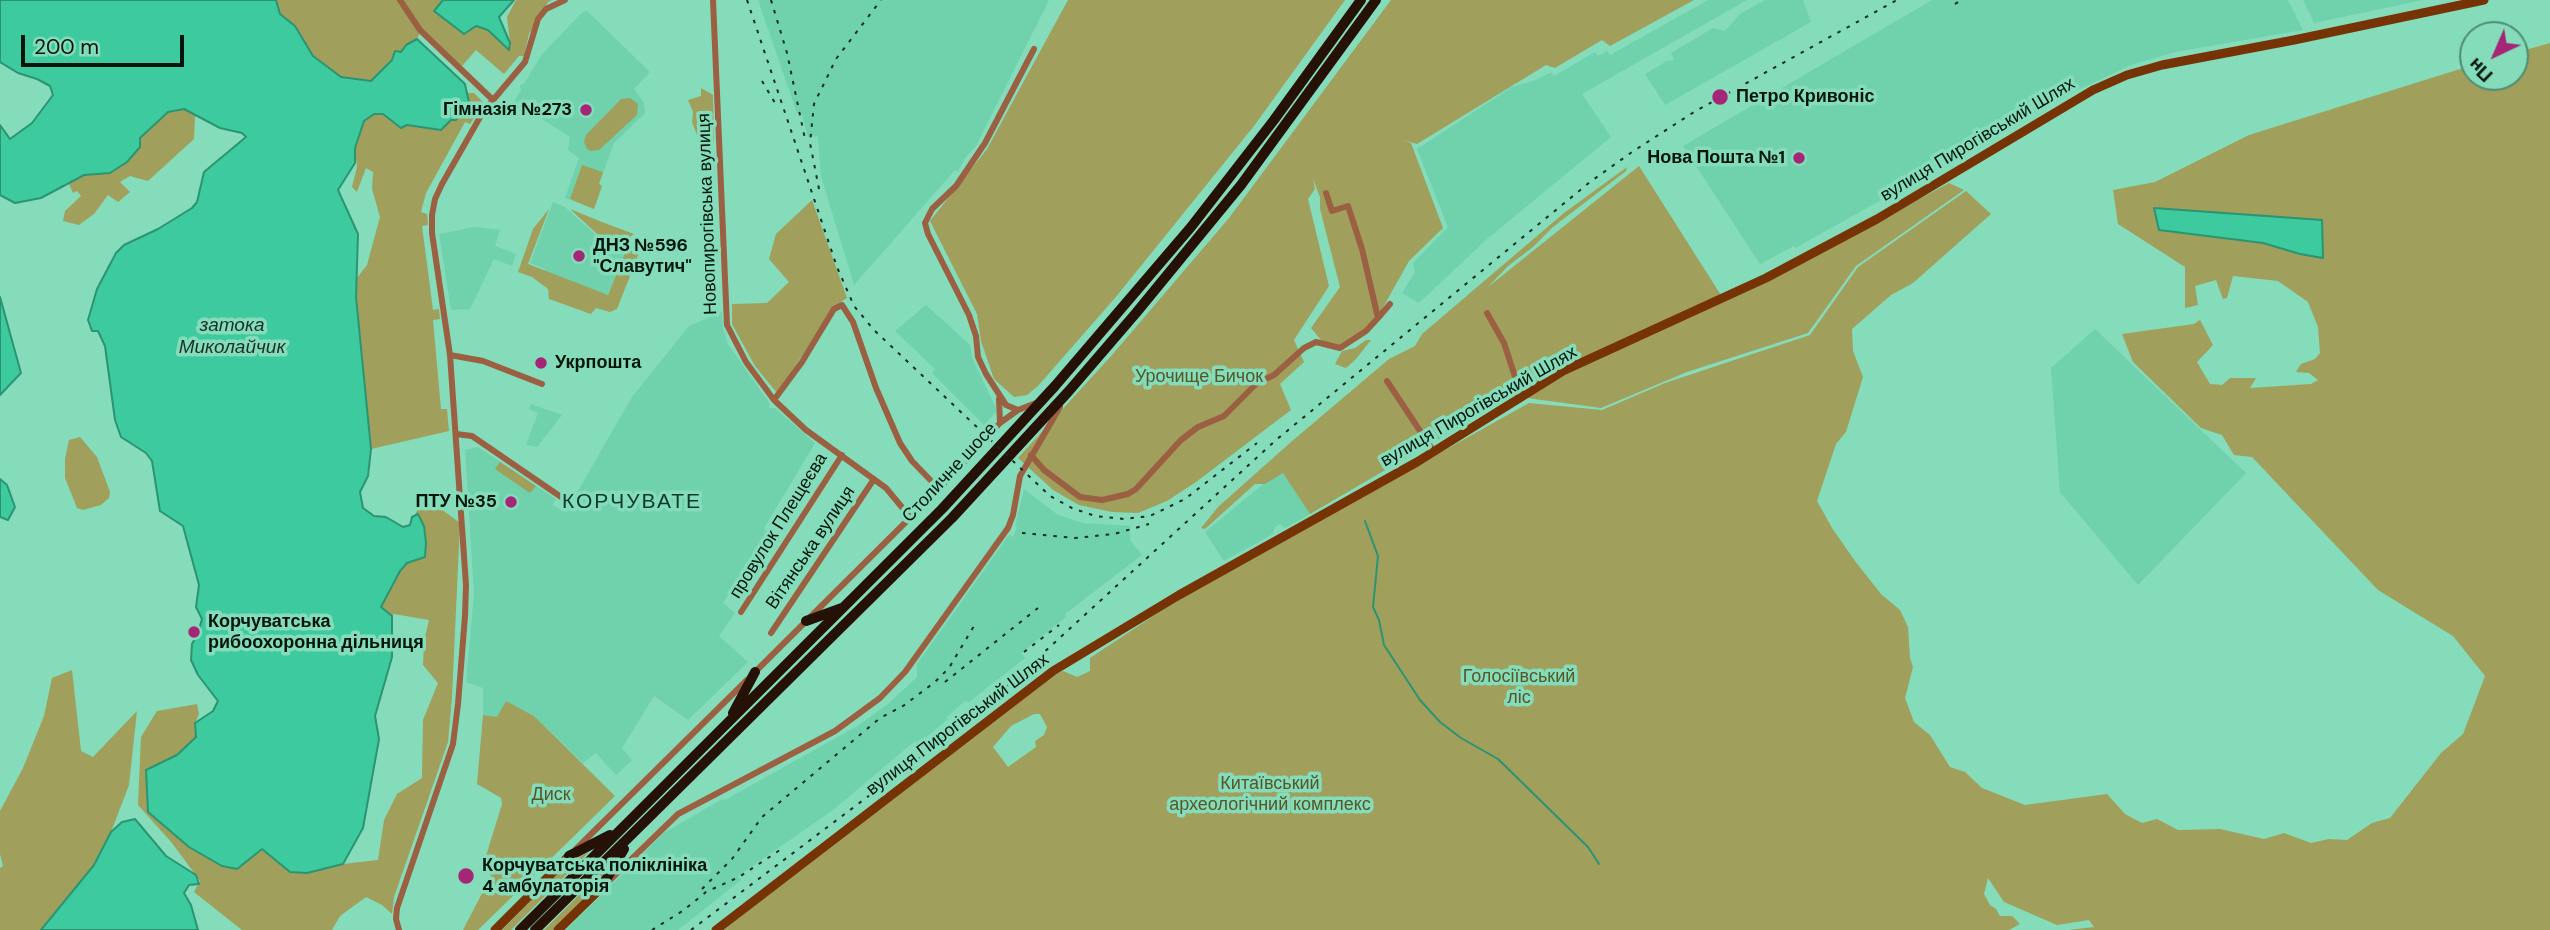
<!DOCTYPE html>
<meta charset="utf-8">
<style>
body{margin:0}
#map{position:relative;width:2550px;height:930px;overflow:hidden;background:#84dcba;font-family:"DM Sans",sans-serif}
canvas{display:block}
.north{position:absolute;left:2459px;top:21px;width:70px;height:70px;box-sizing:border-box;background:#84dcba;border:2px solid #4f8c74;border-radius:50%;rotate:224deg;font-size:19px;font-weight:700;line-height:28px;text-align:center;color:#00150c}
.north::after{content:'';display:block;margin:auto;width:24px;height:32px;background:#a52676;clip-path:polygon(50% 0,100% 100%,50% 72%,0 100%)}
.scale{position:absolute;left:21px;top:35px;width:163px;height:32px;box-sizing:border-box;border:4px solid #00150c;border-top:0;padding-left:9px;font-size:21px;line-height:24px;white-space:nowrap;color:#00150c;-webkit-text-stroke:5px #84dcba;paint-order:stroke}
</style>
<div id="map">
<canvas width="2550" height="930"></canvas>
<div class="north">Пн</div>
<div class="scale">200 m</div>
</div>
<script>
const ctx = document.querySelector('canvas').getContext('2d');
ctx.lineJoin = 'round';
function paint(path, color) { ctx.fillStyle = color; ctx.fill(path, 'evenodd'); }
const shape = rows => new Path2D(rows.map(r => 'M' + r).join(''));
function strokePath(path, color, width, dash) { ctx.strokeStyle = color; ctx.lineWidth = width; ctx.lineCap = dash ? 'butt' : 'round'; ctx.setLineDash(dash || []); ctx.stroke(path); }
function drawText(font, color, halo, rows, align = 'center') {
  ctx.font = font + ' "DM Sans",sans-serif'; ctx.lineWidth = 7; ctx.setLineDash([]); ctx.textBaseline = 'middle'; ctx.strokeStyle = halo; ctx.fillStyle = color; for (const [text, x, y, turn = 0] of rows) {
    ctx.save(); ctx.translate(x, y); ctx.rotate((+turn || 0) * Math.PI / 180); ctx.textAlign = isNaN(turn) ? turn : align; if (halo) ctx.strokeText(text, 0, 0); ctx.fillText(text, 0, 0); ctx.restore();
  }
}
paint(shape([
 [758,0,1049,0,976,146,965,158,958,172,955,170,854,285,821,176,818,136,808,137,801,112,797,113],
 [1708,0,1747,0,1582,94,1611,137,1487,239,1419,303,1402,293,1415,272,1413,263,1448,227,1417,149,1512,87,1536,80,1551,72,1554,76,1595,52,1598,56,1607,51,1610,55],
 [1765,0,1803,0,1811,22,1665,105,1645,74,1667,61,1674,60,1671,53,1713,28,1725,31,1740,14],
 [1932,0,2288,0,2303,30,2175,52,2131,65,2076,91,1806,242,1796,248,1794,246,1760,264,1683,146],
 [2303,0,2423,0,2314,23],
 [587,11,650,72,634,89,644,103,645,113,614,143,599,184,602,185,594,209,565,198,579,158,568,150,570,137,514,101,521,91,520,85,524,84,542,54,583,12],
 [553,202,565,207,596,235,608,240,627,240,627,248,604,304,545,281,545,269,530,263],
 [474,227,500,230,495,246,516,254,512,266,494,259,470,309,451,310,439,234],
 [926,305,970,345,972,358,996,408,996,412,984,425,932,373,935,369,895,331],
 [722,312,723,328,728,344,770,404,769,408,775,408,815,443,764,528,768,535,723,603,735,613,719,636,748,662,688,720,654,696,622,748,632,760,616,775,596,753,583,763,534,716,507,702,499,720,483,715,483,688,466,682,474,594,465,450,478,447,556,499,553,505,566,512,632,397,689,326],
 [2095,329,2246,473,2138,585,2060,492,2051,368],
 [531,404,562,415,537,447,526,445,538,413,529,409],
 [1278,472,1283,472,1310,514,1285,528,1280,524,1275,527,1273,534,1224,561,1205,532],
 [1024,489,1058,515,1083,523,1130,526,1130,540,1142,555,1065,614,1066,617,1021,653,1025,658,969,702,965,701,947,717,948,719,919,743,915,741,833,810,738,876,741,880,678,930,566,930,664,833,722,799,725,800,859,725,888,704,917,677,917,664,1009,535,1013,537,1017,527,1015,526]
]), '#70d1ad');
paint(shape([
 [276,0,443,0,434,11,464,34,476,26,488,30,508,49,510,43,507,17,516,0,552,0,548,2,529,34,524,56,519,56,504,74,476,50,462,66,422,28,417,39,465,84,468,93,474,93,484,103,470,124,465,122,426,193,421,212,427,214,428,225,422,226,433,310,439,309,440,319,433,320,441,409,447,409,449,431,371,449,367,420,356,297,357,278,367,265,380,217,372,189,373,172,366,168,357,192,352,187,357,167,355,148,362,105,406,46,371,81,341,77,313,56,295,26,280,14],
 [1068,0,1345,0,1254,126,1115,298,1038,386,1027,395,1014,397,994,379,981,341,977,314,930,221,987,149],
 [1391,0,1694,0,1610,46,1602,40,1555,68,1546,65,1417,144,1400,139,1411,143,1443,228,1409,261,1372,327,1338,347,1322,341,1311,328,1340,287,1320,209,1320,197,1313,179,1315,189,1308,199,1329,286,1294,340,1304,362,1280,384,1291,410,1196,482,1167,501,1138,513,1112,512,1079,505,1053,490,1018,458,1112,355,1229,218],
 [2550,43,2550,930,2068,930,2094,927,2089,920,2057,925,2004,902,1988,878,1984,894,1990,905,1996,909,2000,916,2012,916,2020,924,2009,930,724,930,935,760,1042,681,1063,671,1077,677,1090,671,1090,658,1179,599,1529,403,1602,410,1665,383,1810,335,1858,267,1966,191,1991,214,1913,283,1891,295,1852,329,1853,351,1863,377,1846,432,1836,444,1817,501,1832,528,1855,561,1881,594,1900,610,1908,627,1910,658,1913,667,1905,698,1914,722,1930,735,1950,767,1965,772,1982,788,2025,805,2107,794,2125,814,2142,823,2157,819,2178,830,2220,829,2264,839,2284,833,2311,843,2329,839,2347,840,2372,823,2390,818,2441,753,2463,734,2485,676,2453,636,2378,590,2252,457,2234,455,2222,435,2201,428,2133,362,2122,334,2194,324,2200,320,2213,345,2197,362,2210,384,2222,385,2230,378,2256,378,2250,388,2311,384,2318,380,2309,373,2296,372,2301,364,2315,359,2320,353,2318,327,2308,302,2278,281,2233,276,2227,298,2223,299,2216,280,2195,286,2198,305,2185,308,2185,267,2118,224,2113,190,2155,182,2249,135,2473,65,2473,77,2515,77,2515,53],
 [2154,208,2155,208,2321,220,2300,254,2263,243,2160,230],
 [1034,714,1040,714,1047,727,1044,735,1035,741,1036,747,1008,767,993,747,1011,726],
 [701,88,713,95,714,144,700,143,692,122,693,112,688,100,701,96],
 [630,98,638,104,637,115,599,150,591,151,587,149,584,142,586,135,621,99],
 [184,109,195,116,194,139,148,181,130,176,120,182,130,192,118,202,108,195,94,214,79,225,63,221,65,211,81,196,77,191,73,193,69,184,84,175,110,173,139,138,168,112],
 [582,165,603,172,599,184,602,186,594,209,570,199],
 [1639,166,1724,300,1767,280,1949,183,1964,190,1856,266,1808,333,1687,372,1601,408,1512,396,1310,514,1283,473,1265,484,1255,484,1205,529,1201,528,1218,507,1291,442,1389,359,1415,346,1422,334,1564,213,1627,167,1626,171,1553,227,1533,247,1508,266,1488,287],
 [812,200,847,298,836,305,777,393,755,366,732,324,732,304,767,303,789,282,769,259,776,234],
 [549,209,528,264,608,295,627,248,641,248,617,309,610,312,596,308,591,314,549,299,548,289,532,277,518,272,533,229],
 [570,209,602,222,634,234,630,237,608,238,597,234],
 [1366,340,1371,340,1356,359,1346,368,1335,364,1342,351,1355,348],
 [80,437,97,457,110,492,109,498,101,505,83,510,77,508,65,478,65,459,69,440],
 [500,462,536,486,530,493,495,469],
 [424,496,460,523,452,697,448,742,394,897,392,914,382,905,366,897,340,916,332,930,242,930,194,892,200,881,172,843,138,805,141,737,157,711,197,704,199,714,195,723,200,729,167,820,179,838,189,847,262,849,290,872,307,873,343,864,378,860,384,820,397,794,422,778,423,720,438,683,423,665,424,641,429,620,394,614,392,616,381,608,400,571,407,563,407,526,410,525],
 [72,670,81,751,93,757,137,711,129,785,111,832,94,865,41,930,0,930,0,868,3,866,0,854,0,811,23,768,44,716,52,678],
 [506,701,534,716,615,796,478,930,463,930,491,876,484,866,487,861,486,856,502,804,501,798,477,784,483,715,497,717],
 [589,852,511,930,502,930,569,862],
 [606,868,596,888,553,930,544,930]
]), '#a09f5b');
const water = shape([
 [0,0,276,0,280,14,295,26,313,56,341,77,371,81,392,60,395,51,401,52,406,45,417,39,465,84,469,103,461,107,462,112,456,120,451,120,441,130,407,125,401,128,383,114,374,114,364,121,355,148,355,163,338,190,358,234,356,297,371,449,368,476,360,492,363,508,374,516,386,517,403,527,410,525,412,517,418,514,424,526,426,543,425,557,407,563,400,571,381,607,392,616,392,657,375,716,379,739,363,828,343,864,307,873,290,872,262,849,237,869,222,866,189,847,148,812,146,770,177,755,196,737,195,723,213,711,218,701,198,675,191,660,192,644,198,633,202,619,196,607,199,585,183,526,160,511,152,461,146,453,121,437,115,420,105,346,98,331,92,331,88,320,97,289,116,253,124,245,158,229,192,208,197,202,204,172,246,137,242,133,220,128,184,109,168,112,140,138,140,147,127,162,110,173,84,175,41,198,15,203,0,195,0,125,10,139,32,123,53,95,50,86,37,79,18,73,0,62,0,0],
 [443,0,514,0,499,17,510,43,509,50,488,30,476,26,464,34,434,11,443,0],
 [2154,208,2322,220,2323,258,2300,254,2263,243,2159,230,2154,208],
 [0,297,21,373,0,395,0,297],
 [0,479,7,485,15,507,8,520,0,517,0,479],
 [135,819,166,856,196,875,199,884,189,885,184,893,191,905,198,930,41,930,94,865,111,832,122,822,135,819]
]);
paint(water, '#3dca9e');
strokePath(water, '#2b9472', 2);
strokePath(shape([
 [1365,521,1378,556,1373,607,1379,620,1384,645,1420,700,1440,722,1461,738,1498,759,1588,847,1599,864]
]), '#2b9472', 2);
strokePath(shape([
 [400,0,420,30,493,100],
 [713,0,727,325,746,362,774,400,806,430,886,488,910,517],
 [1487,313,1504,343,1522,398],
 [1378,318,1390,304],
 [450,355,483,361,542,384],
 [1387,381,1434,452],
 [999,399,1000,422],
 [774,400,802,362,834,309,842,305,853,322,876,388,900,443,912,461,939,489],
 [1018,410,1006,405,986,374,978,357,976,336,969,315,928,234,925,223,932,209,956,186,985,143,1034,49],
 [456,434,472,436,564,499],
 [1031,455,1044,470,1080,497,1102,500,1128,494,1136,489,1181,440,1198,427,1224,416,1257,383,1274,375,1304,348,1316,342,1340,348,1366,331,1378,318,1362,249,1348,206,1332,211,1326,193],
 [741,612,842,455],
 [771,633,874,479],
 [755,672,939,489,1000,423,1018,410,1036,403],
 [576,849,747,680],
 [610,880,678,814,835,731,880,698,905,672,1008,528,1013,515,1020,476,1060,407],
 [399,930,396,919,397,908,453,744,458,704,465,616,466,585,450,355,432,233,432,215,435,199,442,184,483,112,525,62,538,19,546,9,565,0]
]), '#9b6042', 6);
strokePath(shape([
 [495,930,569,856],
 [558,930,601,888],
 [716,930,1053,671,1179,595,1417,462,1563,371,1766,278,1877,219,2093,90,2127,75,2162,65,2294,40,2484,0]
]), '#763306', 9);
strokePath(shape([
 [806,621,842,608],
 [733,713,755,672],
 [569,856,610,835],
 [601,888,624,849],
 [520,930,942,509,1055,386,1191,227,1274,120,1361,0],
 [535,930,952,518,1068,392,1136,313,1241,185,1376,0]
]), '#261107', 10);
strokePath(shape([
 [747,0,837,267,854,306,874,330,1050,496,1072,508,1095,516,1124,519,1150,516,1185,499,1257,443],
 [771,0,787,53,805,139],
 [1955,4,1961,0],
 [762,81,775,103],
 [819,189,810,143,814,104,836,59,881,0],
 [1022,533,1075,538,1114,534,1149,524],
 [1024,652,1059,625],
 [945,682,1038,608],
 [702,889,732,859,762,817,880,718,903,706,935,682,949,668,974,626],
 [652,930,684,910,706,892,739,877,783,848],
 [691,930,919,758,994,698,1276,440,1590,182,1632,152,1694,112,1897,0]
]), '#112e22', 2, [3.5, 7]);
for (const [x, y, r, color] of [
 [1720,97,9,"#a52676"],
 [586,110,7,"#a52676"],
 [1799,158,7,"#a52676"],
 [579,256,7,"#a52676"],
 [541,363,7,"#a52676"],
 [511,502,7,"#a52676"],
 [194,632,7,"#a52676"],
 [466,876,9,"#a52676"]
]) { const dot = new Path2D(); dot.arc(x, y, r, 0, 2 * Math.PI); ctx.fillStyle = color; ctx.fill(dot); strokePath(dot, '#84dcba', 2.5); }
drawText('bold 18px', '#00150c', '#84dcba', [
 ["Петро Кривоніс",1736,97],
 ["Гімназія №273",572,110,"right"],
 ["Нова Пошта №1",1785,158,"right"],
 ["ДНЗ №596",593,246],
 ["\"Славутич\"",593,267],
 ["Укрпошта",555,363],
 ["ПТУ №35",497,502,"right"],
 ["Корчуватська",208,622],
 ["рибоохоронна дільниця",208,643],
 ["Корчуватська поліклініка",482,866],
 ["4 амбулаторія",482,887]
], 'left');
drawText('18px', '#00150c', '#84dcba', [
 ["вулиця Пирогівський Шлях",1978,140,-31],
 ["Новопирогівська вулиця",708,214,-92],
 ["вулиця Пирогівський Шлях",1479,407,-30],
 ["Столичне шосе",950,473,-47],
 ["провулок Плещеєва",779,526,-58],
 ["Вітянська вулиця",811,548,-56],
 ["вулиця Пирогівський Шлях",958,725,-37]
]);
drawText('18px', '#575627', '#84dcba', [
 ["Урочище Бичок",1199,377],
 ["Голосіївський",1519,677],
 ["ліс",1519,698],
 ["Китаївський",1270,784],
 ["археологічний комплекс",1270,805],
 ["Диск",551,795]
]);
drawText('italic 19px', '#1a3128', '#84dcba', [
 ["затока",232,326],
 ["Миколайчик",232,348]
]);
ctx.letterSpacing = '2px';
drawText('21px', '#093b2c', '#84dcba', [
 ["КОРЧУВАТЕ",632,502]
]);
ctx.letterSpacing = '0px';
</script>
